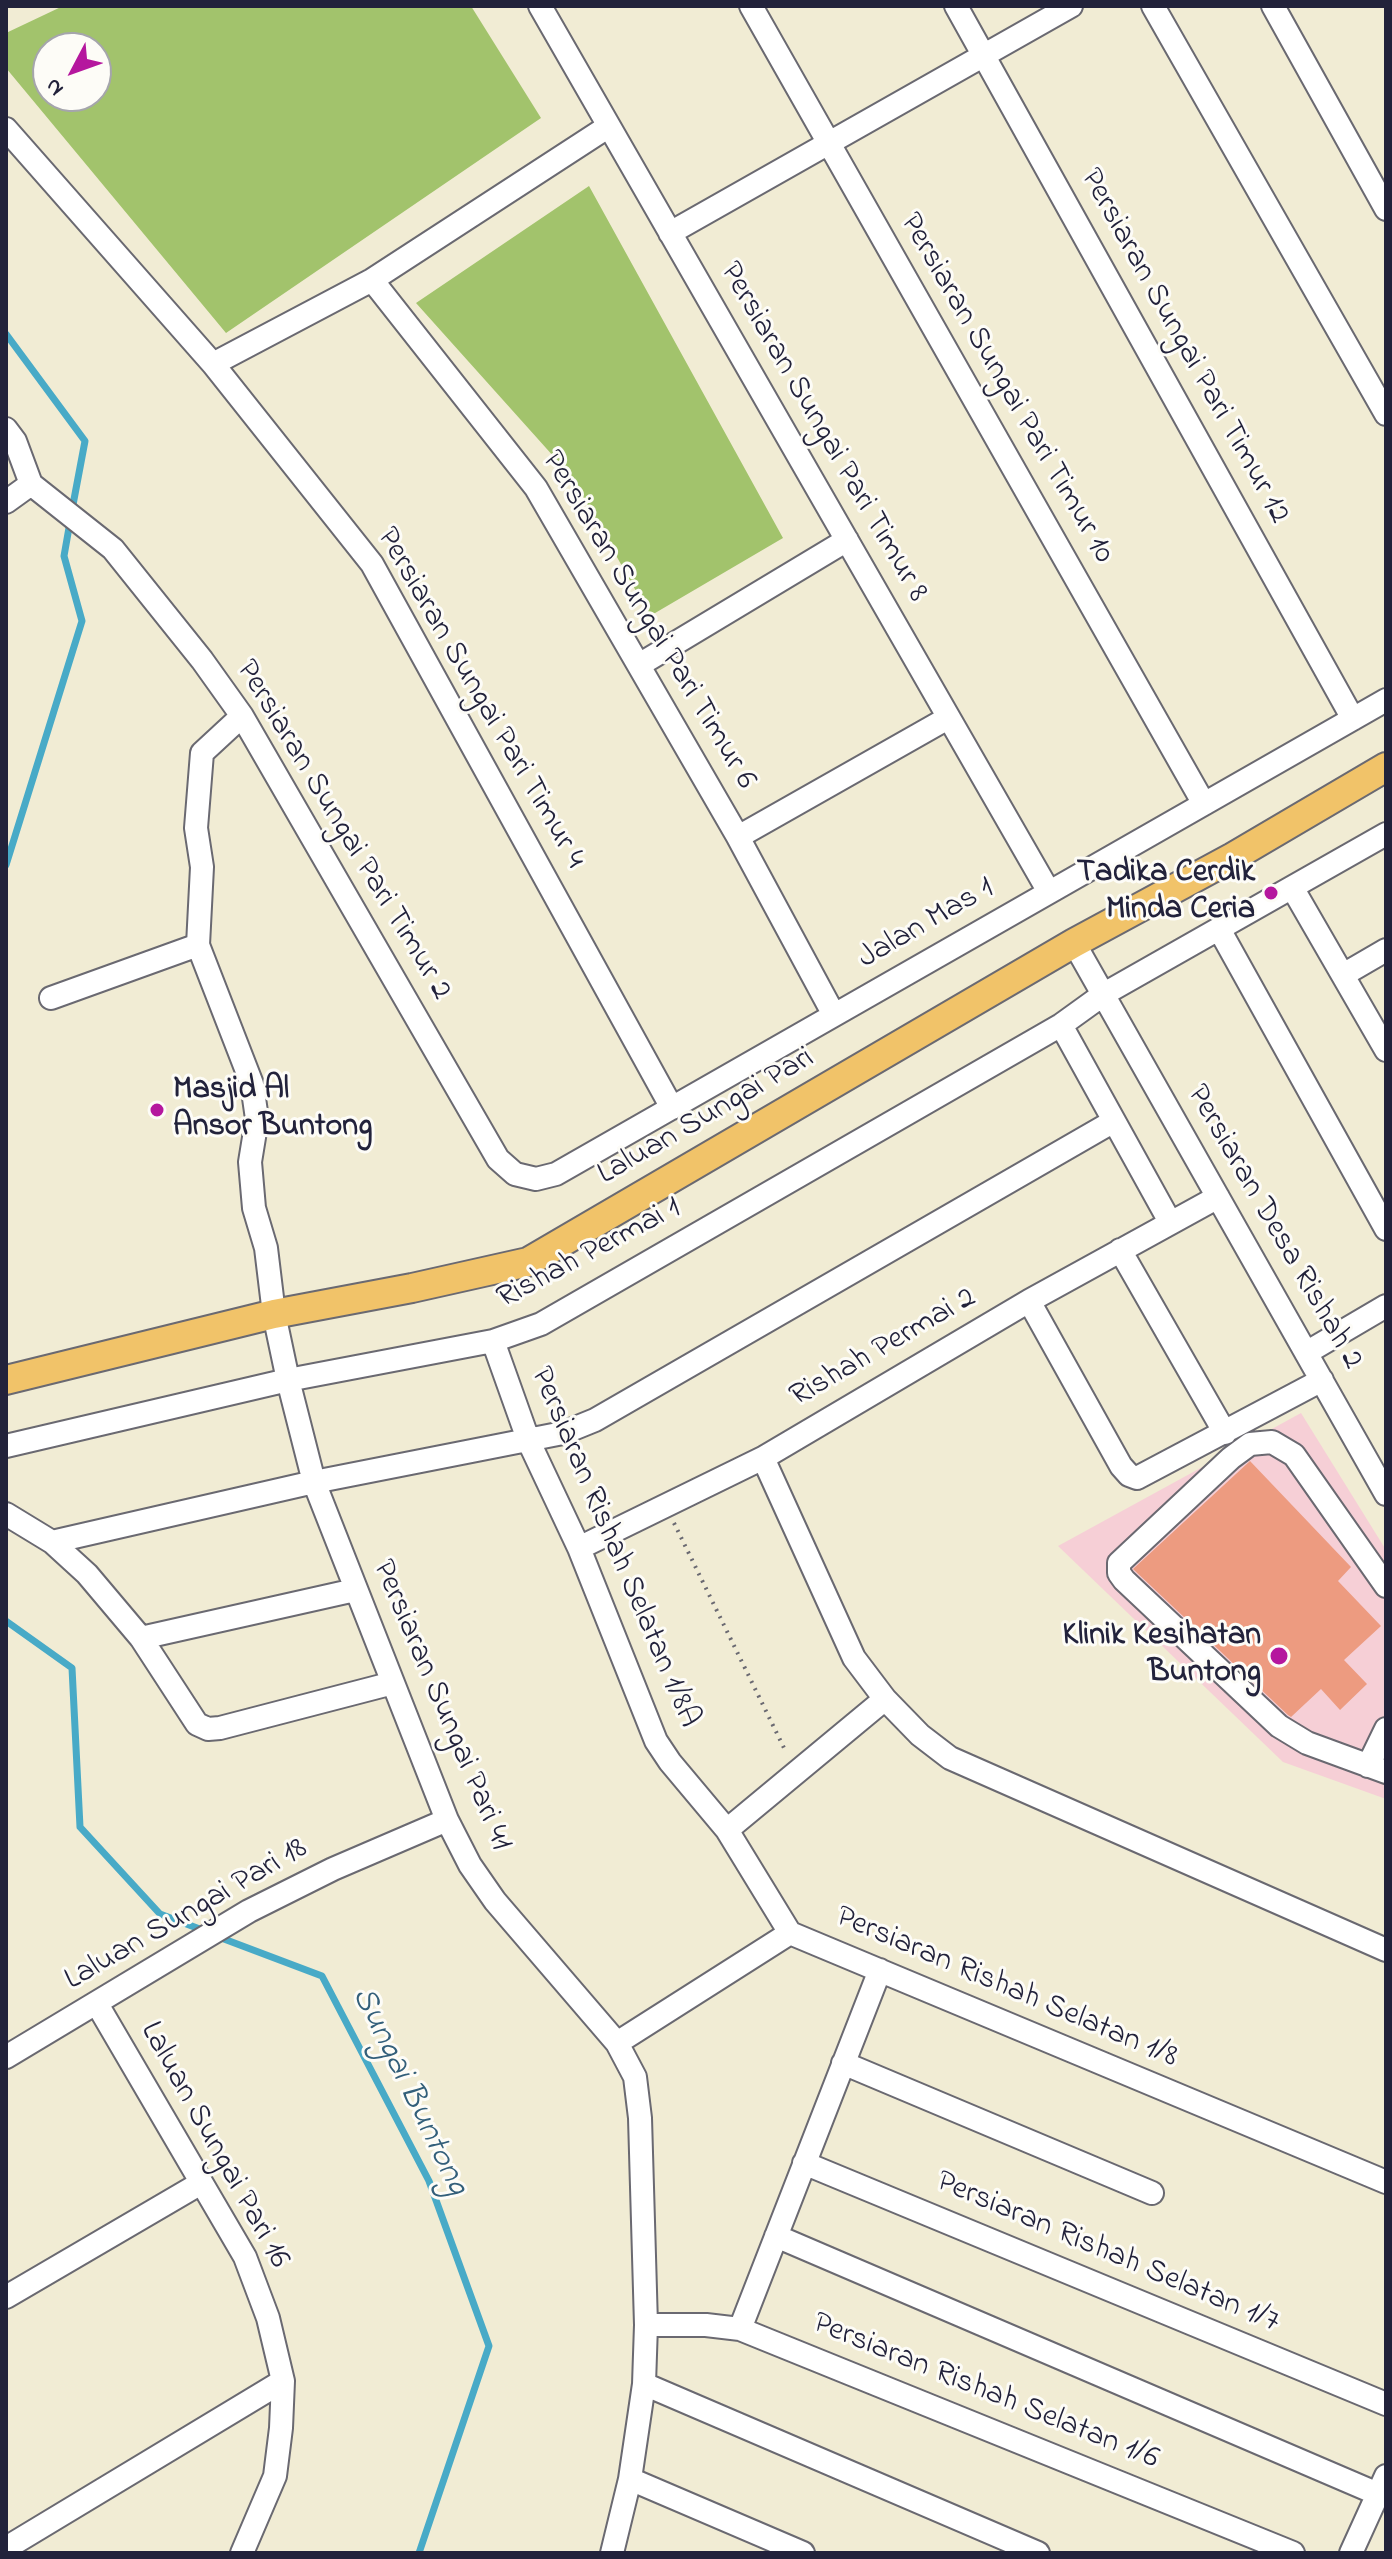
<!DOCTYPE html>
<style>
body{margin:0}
#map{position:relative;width:1392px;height:2559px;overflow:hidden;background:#f1ecd4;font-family:"Indie Flower",sans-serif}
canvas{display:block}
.frame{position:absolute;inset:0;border:8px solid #22223b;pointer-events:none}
.north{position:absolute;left:32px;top:32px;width:80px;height:80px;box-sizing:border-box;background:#fdfcf7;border:2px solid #a5a5ac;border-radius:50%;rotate:229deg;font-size:22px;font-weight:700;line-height:32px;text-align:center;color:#22223b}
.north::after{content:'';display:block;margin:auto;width:28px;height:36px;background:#b5179e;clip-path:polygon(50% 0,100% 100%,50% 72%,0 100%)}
</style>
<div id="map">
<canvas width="1392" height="2559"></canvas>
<div class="frame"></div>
<div class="north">N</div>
</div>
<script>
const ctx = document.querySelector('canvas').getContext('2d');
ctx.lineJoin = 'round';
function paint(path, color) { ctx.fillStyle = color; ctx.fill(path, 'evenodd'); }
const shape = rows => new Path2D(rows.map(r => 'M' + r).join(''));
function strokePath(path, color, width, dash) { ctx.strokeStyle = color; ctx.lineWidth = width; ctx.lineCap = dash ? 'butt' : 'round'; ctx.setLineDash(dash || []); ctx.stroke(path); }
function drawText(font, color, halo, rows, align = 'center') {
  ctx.font = font + ' "Indie Flower",sans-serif'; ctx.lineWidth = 6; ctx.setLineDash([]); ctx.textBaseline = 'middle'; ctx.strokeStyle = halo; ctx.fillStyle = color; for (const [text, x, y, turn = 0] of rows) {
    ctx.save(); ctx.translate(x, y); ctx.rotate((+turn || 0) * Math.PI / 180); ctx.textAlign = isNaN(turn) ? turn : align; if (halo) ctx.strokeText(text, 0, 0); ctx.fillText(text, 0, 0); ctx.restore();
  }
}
paint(shape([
 [1301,1413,1386,1550,1386,1799,1283,1762,1058,1546]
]), '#f6cfd6');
paint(shape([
 [63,6,471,6,541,118,226,333,6,68,6,33],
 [48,48,96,48,96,96,48,96],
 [589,186,783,538,650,616,572,477,416,303]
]), '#a2c36c');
strokePath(shape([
 [6,334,85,441,72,510],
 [6,865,82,621,64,556,70,522],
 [6,1621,72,1668,80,1827,160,1914,205,1931],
 [216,1936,322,1976,429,2181,489,2346,419,2553]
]), '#48aac7', 7);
paint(shape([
 [1250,1461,1351,1567,1338,1581,1381,1626,1344,1660,1367,1684,1340,1710,1321,1689,1291,1717,1288,1715,1133,1569]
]), '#ed9b80');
const minor = shape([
 [540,6,1049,892],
 [751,6,1204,804],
 [956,6,1353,719],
 [1153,6,1386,414],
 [1273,6,1386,209],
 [6,129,213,364,372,564,672,1108],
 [670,233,1071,6],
 [372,280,536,488,738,837,834,1015],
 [213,364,372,280,609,126],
 [6,429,15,441,31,484],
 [31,484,113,549,202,660,242,716,498,1159,515,1174,536,1179,556,1174,1386,700],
 [6,502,31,484],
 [639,665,847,540],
 [242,716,202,753,196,828,202,867,198,945,252,1084,257,1119,250,1162,254,1208,266,1248,274,1314,288,1380,314,1482,447,1820,470,1865,495,1901,617,2043,635,2077,640,2118,646,2325,644,2384,630,2479,612,2553],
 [738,837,948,718],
 [1293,889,1386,1050],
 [1219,929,1386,1229],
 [1074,943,1386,1494],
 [1343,975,1386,950],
 [51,998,198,945],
 [1061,1025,1170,1222],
 [1120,1250,1225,1433],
 [1029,1301,1121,1466,1129,1475,1137,1478,1322,1380],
 [493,1341,529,1442,579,1548,656,1741,670,1762,727,1830,790,1933],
 [1306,1353,1386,1306],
 [6,1446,288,1380,493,1341,541,1324,1061,1025,1104,994,1386,834],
 [763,1458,854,1658,885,1699,920,1735,950,1758,1386,1950],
 [6,1514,52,1542,87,1574,141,1638,197,1724,208,1729,220,1728,393,1683],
 [52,1542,314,1482,563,1433,595,1420,1114,1121],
 [579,1548,763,1458,1029,1301,1218,1197],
 [1386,1586,1294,1455,1272,1442,1250,1444,1231,1458,1119,1563,1119,1573,1124,1580,1279,1726,1307,1743,1386,1772],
 [141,1638,355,1590],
 [1368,1766,1386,1729],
 [727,1830,885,1699],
 [97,2004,245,2257,268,2318,283,2381,281,2428,275,2476,242,2553],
 [617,2043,790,1933,1386,2182],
 [6,2057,249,1911,333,1869,447,1820],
 [843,2063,1152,2193],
 [804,2163,1386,2404],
 [776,2236,1378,2494],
 [6,2297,201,2183],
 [646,2325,706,2325,740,2329,1293,2553],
 [740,2329,880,1970],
 [644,2384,1038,2553],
 [630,2479,803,2553],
 [6,2548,283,2381],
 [1351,2553,1386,2476]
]);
const major = shape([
 [6,1380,274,1314,412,1288,528,1262,1074,943,1233,857,1386,767]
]);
strokePath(minor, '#6a6971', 26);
strokePath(major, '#6a6971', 32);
strokePath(shape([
 [674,1523,786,1752]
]), '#6a6971', 4, [2, 6]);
strokePath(minor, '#fff', 22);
strokePath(major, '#f1c369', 28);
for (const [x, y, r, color] of [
 [1271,893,8,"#b5179e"],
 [157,1110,8,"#b5179e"],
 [1279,1656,10,"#b5179e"]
]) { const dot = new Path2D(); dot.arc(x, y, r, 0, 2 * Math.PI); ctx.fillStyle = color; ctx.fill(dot); strokePath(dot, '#fdfcf7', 3); }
drawText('32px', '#22223b', '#fdfcf7', [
 ["Persiaran Sungai Pari Timur 12",1183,347,61],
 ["Persiaran Sungai Pari Timur 10",1005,389,60],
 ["Persiaran Sungai Pari Timur 8",822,433,60],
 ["Persiaran Sungai Pari Timur 6",647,621,59],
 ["Persiaran Sungai Pari Timur 4",479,699,60],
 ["Persiaran Sungai Pari Timur 2",342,831,59],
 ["Jalan Mas 1",927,925,-30],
 ["Laluan Sungai Pari",707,1118,-30],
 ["Persiaran Desa Rishah 2",1273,1228,60],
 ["Rishah Permai 1",590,1255,-28],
 ["Rishah Permai 2",884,1349,-30],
 ["Persiaran Rishah Selatan 1/8A",613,1548,67],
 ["Persiaran Sungai Pari 41",440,1706,67],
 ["Laluan Sungai Pari 18",187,1916,-30],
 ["Persiaran Rishah Selatan 1/8",1006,1989,23],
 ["Laluan Sungai Pari 16",213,2146,61],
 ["Persiaran Rishah Selatan 1/7",1107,2254,23],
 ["Persiaran Rishah Selatan 1/6",985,2393,22]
]);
drawText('bold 32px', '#22223b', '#fdfcf7', [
 ["Tadika Cerdik",1255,875],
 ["Minda Ceria",1255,912],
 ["Masjid Al",173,1092,"left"],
 ["Ansor Buntong",173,1129,"left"],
 ["Klinik Kesihatan",1261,1638],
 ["Buntong",1261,1675]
], 'right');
drawText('italic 34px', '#335f7a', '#fdfcf7', [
 ["Sungai Buntong",408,2092,64]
]);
</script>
